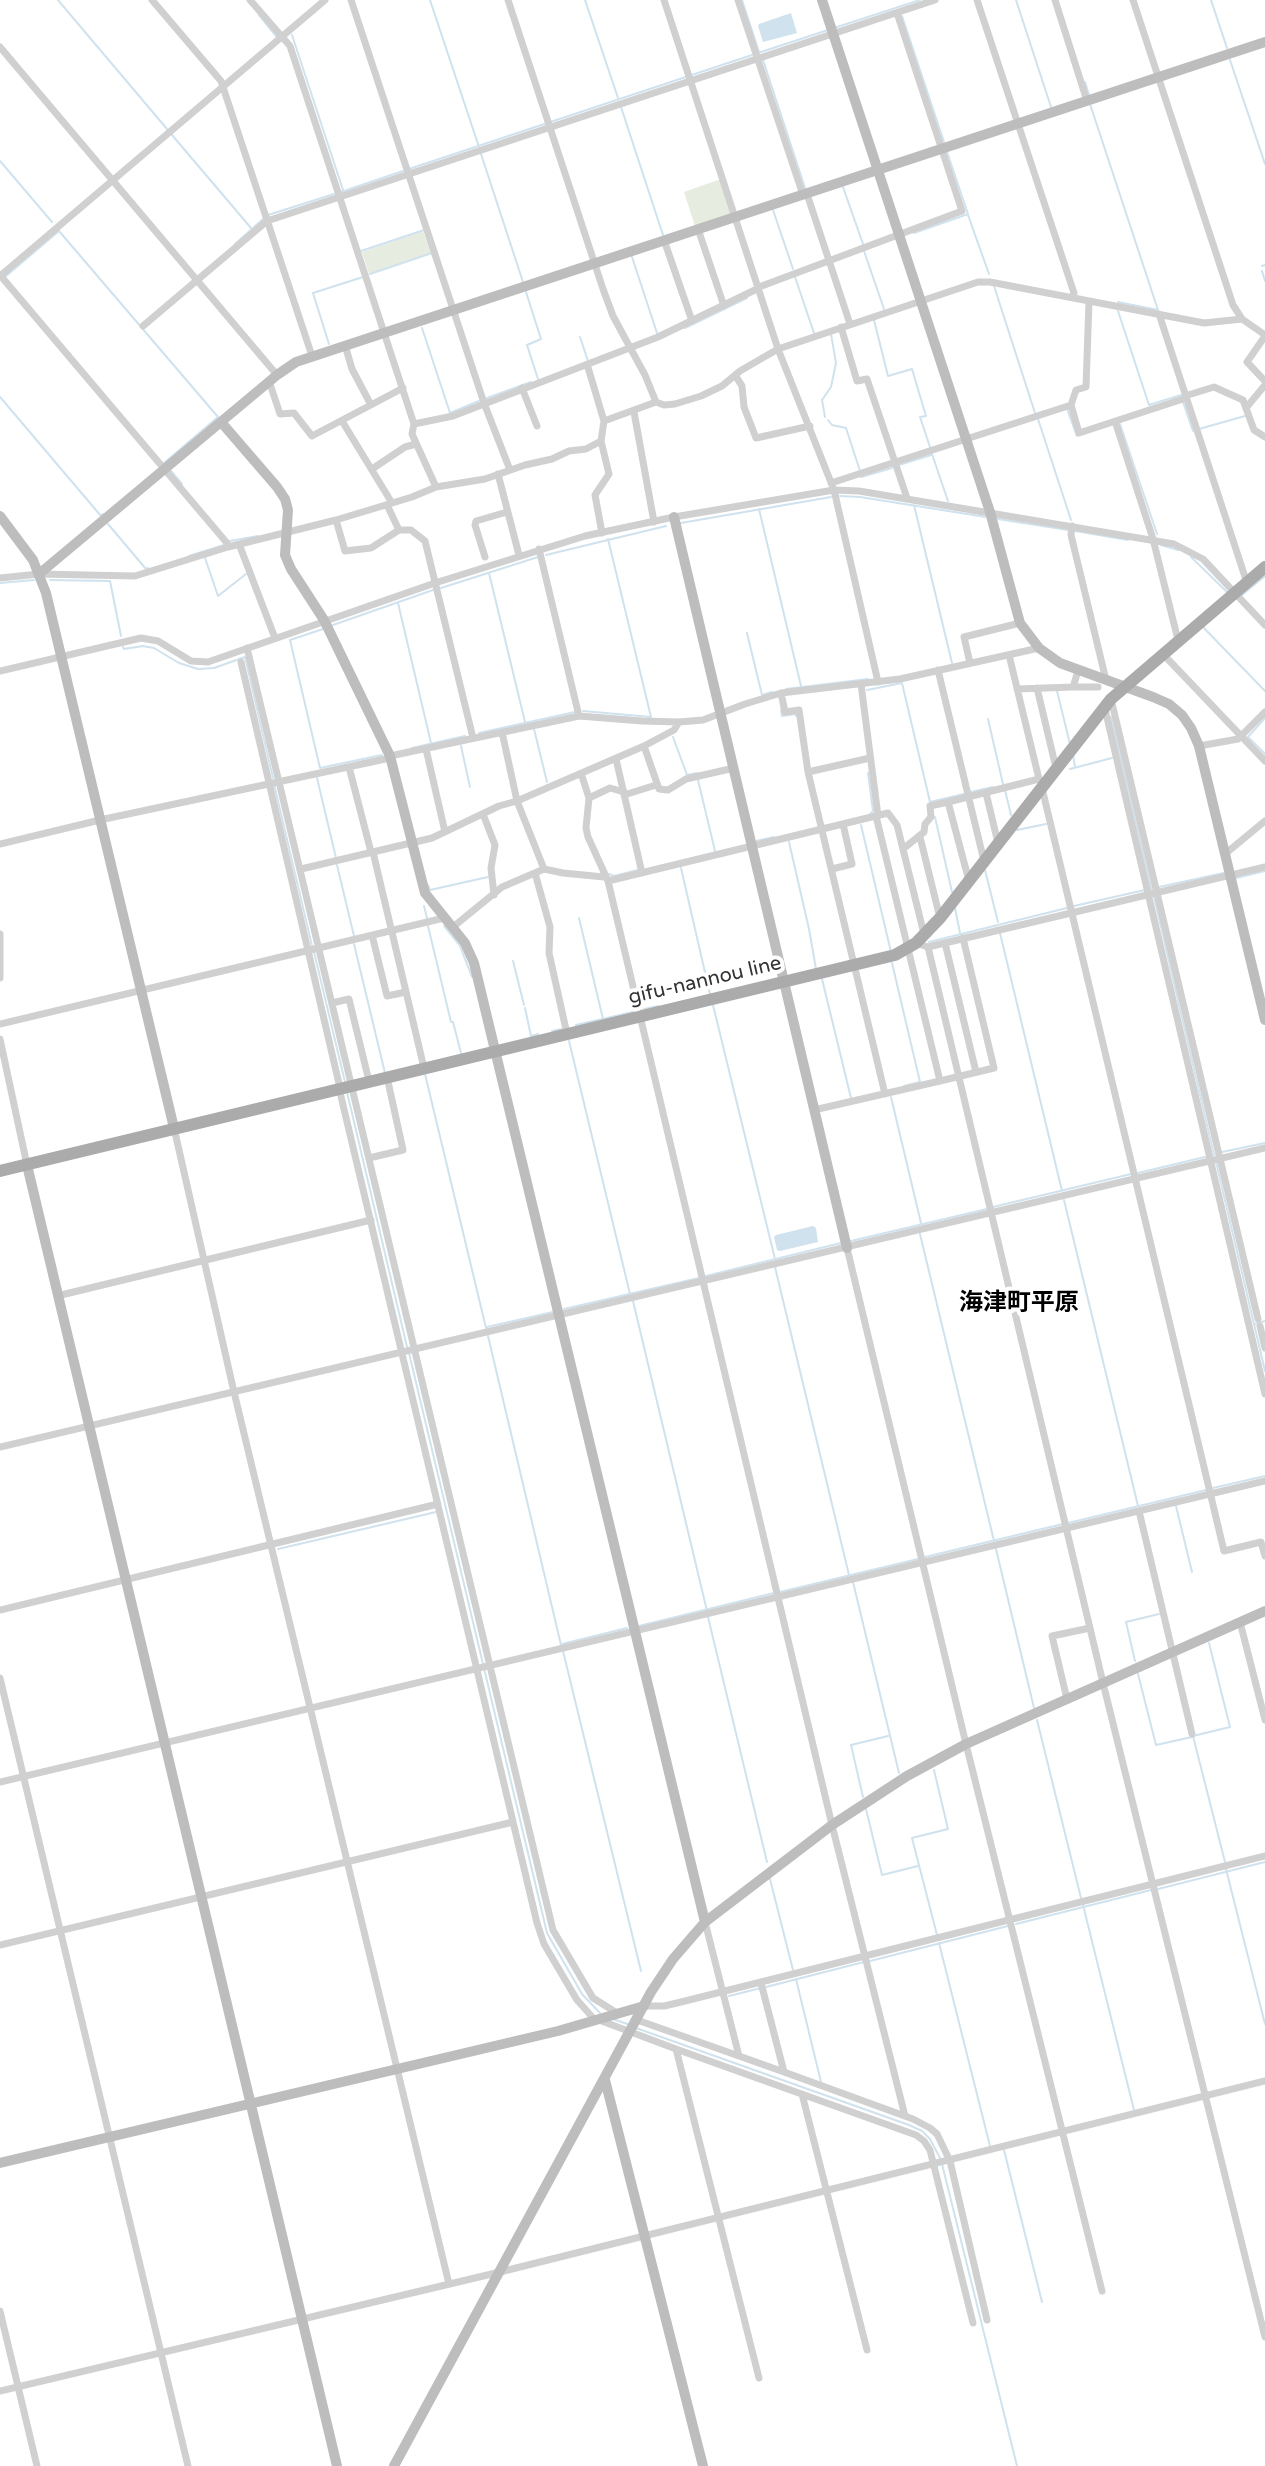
<!DOCTYPE html>
<meta charset="utf-8">
<style>
body{margin:0}
canvas{display:block;background:#fff}
</style>
<canvas width="1265" height="2466"></canvas>
<script>
const ctx = document.querySelector('canvas').getContext('2d');
ctx.lineJoin = 'round';
function paint(path, color) { ctx.fillStyle = color; ctx.fill(path, 'evenodd'); }
const shape = rows => new Path2D(rows.map(r => 'M' + r).join(''));
function strokePath(path, color, width, dash) { ctx.strokeStyle = color; ctx.lineWidth = width; ctx.lineCap = dash ? 'butt' : 'round'; ctx.setLineDash(dash || []); ctx.stroke(path); }
function drawText(font, color, halo, rows, align = 'center') {
  ctx.font = font + ' "Varela Round","Noto Sans JP",sans-serif'; ctx.lineWidth = 8; ctx.setLineDash([]); ctx.textBaseline = 'middle'; ctx.strokeStyle = halo; ctx.fillStyle = color; for (const [text, x, y, turn = 0] of rows) {
    ctx.save(); ctx.translate(x, y); ctx.rotate((+turn || 0) * Math.PI / 180); ctx.textAlign = isNaN(turn) ? turn : align; if (halo) ctx.strokeText(text, 0, 0); ctx.fillText(text, 0, 0); ctx.restore();
  }
}
paint(shape([
 [721,179,732,214,695,226,684,192],
 [423,231,431,253,369,274,362,252]
]), '#e6ecdf');
paint(shape([
 [791,13,797,33,763,42,758,26,759,24],
 [813,1226,816,1228,818,1242,780,1251,777,1250,774,1237,776,1235]
]), '#cfe2ee');
strokePath(shape([
 [58,0,167,129],
 [430,0,479,147],
 [585,0,618,98],
 [742,0,759,52],
 [1016,0,1051,107],
 [1211,0,1227,48],
 [259,15,276,36],
 [902,16,944,142],
 [834,28,920,0],
 [292,35,343,190],
 [758,53,828,30],
 [763,60,805,188],
 [1230,60,1265,164],
 [1085,82,1089,95],
 [1090,104,1158,310,1118,302],
 [621,107,663,235],
 [172,135,251,228],
 [481,154,523,282],
 [0,161,52,222],
 [409,169,752,55],
 [843,187,863,244],
 [341,192,403,171],
 [773,210,793,269],
 [268,215,334,194],
 [968,215,989,274],
 [59,231,218,417,164,463],
 [914,233,968,214,947,152],
 [235,244,263,219],
 [361,251,424,230],
 [864,251,884,309],
 [632,257,657,333],
 [1262,266,1265,265],
 [1262,271,1265,281],
 [370,274,432,253],
 [6,276,59,231],
 [795,277,814,333],
 [994,286,1035,413],
 [526,292,541,339,527,345,538,379],
 [1118,311,1149,405,1181,395],
 [874,320,888,376,912,369,926,416,920,417,930,447],
 [422,328,450,413],
 [685,328,747,298],
 [580,337,588,361],
 [329,344,313,293,363,277],
 [0,397,101,516,103,514],
 [487,398,531,382],
 [1183,402,1193,431],
 [1067,409,1077,436],
 [450,413,479,401],
 [825,417,822,400,831,387,836,363,831,334],
 [1038,419,1071,520],
 [828,420,832,425,846,428,860,471],
 [1120,424,1157,534],
 [1199,429,1245,416],
 [932,454,948,501],
 [899,465,931,455],
 [171,471,182,484],
 [861,477,892,468],
 [840,496,860,497,986,517],
 [914,505,952,663],
 [759,509,801,686],
 [998,519,1068,530],
 [681,523,831,497],
 [108,524,146,569,148,568],
 [1075,531,1128,540],
 [230,541,258,536],
 [1161,545,1178,550],
 [546,555,666,526],
 [189,556,224,545],
 [1191,557,1227,592],
 [205,558,218,596,246,574],
 [489,573,525,722],
 [50,580,110,581,121,636],
 [0,583,34,580],
 [441,588,538,557],
 [1242,595,1265,576],
 [398,603,431,743],
 [333,625,433,590],
 [1203,627,1265,691],
 [323,629,290,640,320,768,382,755],
 [747,633,762,695,772,692],
 [123,647,124,649,143,646,154,648,179,663,198,669,214,668,245,657,273,778],
 [786,689,868,679],
 [867,690,902,683,930,802,964,794],
 [1057,691,1070,744],
 [781,710,782,716,796,714,796,716],
 [583,711,651,717,608,539],
 [1111,717,1152,891],
 [1265,718,1248,737,1265,754],
 [988,719,1003,784],
 [534,729,547,782],
 [479,733,575,712],
 [673,737,687,775,697,773],
 [461,746,470,787],
 [412,748,465,736],
 [1073,755,1075,767],
 [1070,769,1112,758],
 [868,773,873,811,870,814],
 [317,778,336,858],
 [698,780,715,851],
 [274,784,312,946],
 [1005,790,1011,815],
 [971,792,993,787],
 [935,817,952,892],
 [861,825,891,952],
 [1017,830,1046,824],
 [756,841,774,837],
 [789,842,809,929,816,969],
 [337,865,354,936],
 [681,868,710,994],
 [985,870,998,922],
 [609,874,614,876,638,870],
 [1236,878,1265,871],
 [428,885,430,890,488,877],
 [1159,887,1224,873],
 [1154,897,1214,1155],
 [424,906,427,918],
 [1074,906,1145,890],
 [955,908,960,933],
 [579,918,603,1019],
 [428,926,451,1022,453,1022,461,1053],
 [444,926,460,946,472,977],
 [1000,933,1062,1191],
 [929,942,1067,908],
 [354,944,385,1073],
 [314,952,345,1082],
 [513,961,524,1005],
 [892,963,920,1082,904,1086],
 [822,979,851,1098],
 [713,1005,775,1259],
 [525,1008,531,1036,538,1034],
 [644,1009,659,1006],
 [576,1025,633,1012],
 [552,1031,561,1029],
 [569,1041,630,1294],
 [425,1074,486,1328],
 [347,1092,407,1347],
 [891,1097,921,1223],
 [1222,1152,1265,1143],
 [1216,1162,1265,1371],
 [1138,1173,1205,1157],
 [1064,1200,1138,1506],
 [993,1207,1131,1174],
 [920,1234,994,1541],
 [851,1241,987,1209],
 [775,1267,849,1575],
 [706,1276,841,1243],
 [633,1301,707,1611],
 [564,1309,699,1278],
 [1255,1324,1265,1321],
 [487,1327,553,1312],
 [488,1336,561,1645],
 [409,1353,547,1933,582,1994,600,2013],
 [1213,1488,1265,1476],
 [1176,1506,1192,1572],
 [1068,1523,1206,1490],
 [278,1549,436,1512],
 [996,1549,1034,1708],
 [925,1557,1063,1524],
 [853,1582,899,1773],
 [780,1592,918,1559],
 [708,1617,767,1862],
 [639,1626,774,1593],
 [1209,1643,1230,1727,1193,1736,1225,1862],
 [562,1644,627,1628],
 [563,1651,641,1971],
 [1135,1661,1126,1622,1159,1614],
 [1138,1674,1156,1745,1192,1737],
 [1037,1720,1081,1898],
 [934,1770,948,1829,912,1838,937,1935],
 [863,1797,851,1745,888,1736],
 [866,1809,882,1875,918,1866],
 [1226,1869,1265,2024],
 [770,1879,793,1970],
 [1158,1889,1265,1862],
 [1083,1905,1134,2110],
 [1016,1924,1151,1890],
 [939,1943,990,2146],
 [870,1961,1008,1926],
 [796,1979,821,2082],
 [766,1987,864,1962],
 [729,1996,761,1988],
 [613,2019,630,2025],
 [636,2028,909,2125,922,2131,930,2139,940,2158],
 [1004,2150,1042,2302],
 [942,2164,1017,2466]
]), '#cfe2ee', 2);
strokePath(shape([
 [152,0,221,81,312,356],
 [250,0,290,46,414,424,412,434,436,487],
 [351,0,484,403,510,470],
 [508,0,603,289,613,316,645,375,656,402],
 [664,0,778,349,834,490,878,682],
 [738,0,803,195],
 [977,0,1074,293,1073,298],
 [1055,0,1087,101],
 [1133,0,1233,305,1242,319,1265,335],
 [0,47,277,375],
 [807,194,850,324],
 [698,229,724,306],
 [664,240,692,321],
 [0,275,227,543,228,547],
 [0,276,325,0],
 [759,287,962,211,897,13],
 [1159,314,1247,583],
 [143,326,267,221,935,0],
 [841,327,857,381,867,379,907,498],
 [1265,336,1247,362,1265,381],
 [345,345,352,369,371,405],
 [735,375,742,386,744,407,756,438,810,426],
 [269,381,280,414,294,413,312,436,403,388],
 [522,388,537,426],
 [1185,396,1214,387,1243,400,1254,430,1265,437],
 [1071,405,1076,390,1086,387,1089,301],
 [1246,408,1265,385],
 [634,412,654,522],
 [342,421,392,503],
 [604,421,656,402,664,405,675,404,701,396,722,386,740,371,778,349,978,282,990,282,1204,323,1242,319],
 [1115,421,1153,539,1178,640],
 [414,424,453,416,658,337,759,288],
 [601,441,609,474,595,495,602,533],
 [375,467,405,447,416,444],
 [498,474,519,555],
 [831,483,1071,405,1079,433,1186,398],
 [387,505,399,530,411,530,425,541,473,738],
 [336,520,345,551,371,548,399,530],
 [1072,526,1071,535,1106,680],
 [239,544,275,638],
 [539,549,579,716],
 [485,557,475,525,476,521,507,512],
 [0,578,39,574,135,576,228,547,336,520,412,497,436,487,485,479,525,465,552,459,569,451,586,449,601,441,604,421,587,364],
 [247,648,553,1930,593,1998,617,2013],
 [1162,653,1265,761],
 [1009,655,1039,779],
 [241,662,340,1088],
 [970,663,964,637,1020,623],
 [938,670,984,861],
 [0,671,141,638,158,641,191,661,208,662,435,583,585,536,674,517,834,490,859,491,1174,544,1203,559,1265,625],
 [861,684,878,816],
 [1073,687,1098,687],
 [1037,688,1056,768],
 [1017,689,1073,687,1078,671],
 [781,693,785,712,799,710,808,772],
 [1111,699,1258,1319],
 [1105,709,1265,1394],
 [502,732,517,801,544,869],
 [644,746,659,789,668,790,686,779,734,768],
 [1199,746,1238,739,1265,712],
 [426,749,445,832],
 [390,756,579,716,642,721,679,722,703,720,745,704,781,693,900,679,1039,648],
 [870,758,808,772,885,1094],
 [616,759,642,873],
 [349,767,371,852],
 [581,773,589,798,586,828,588,837,608,881,832,1825,905,2116],
 [1042,788,1224,1551,1261,1542,1265,1556],
 [986,793,998,843],
 [624,795,656,785],
 [589,798,610,788,624,792],
 [483,814,495,845,491,868,494,895],
 [876,816,940,1081,994,1068,963,938],
 [920,837,940,918],
 [0,844,100,820,390,758],
 [903,849,924,832,925,824,931,817,930,806,948,802],
 [373,852,424,1068],
 [1225,854,1265,821],
 [301,869,432,838,499,806,517,801,644,746,674,730,679,722],
 [832,869,852,864,843,824],
 [535,873,550,927,549,953,567,1034],
 [608,881,888,813,897,825,924,934],
 [969,881,948,802,1039,779,1044,784],
 [453,927,502,887,544,869,563,873,604,877],
 [0,934,0,978],
 [372,935,387,996,406,992],
 [916,943,928,947,1265,867],
 [945,943,976,1072],
 [928,947,1104,1687,1265,2337],
 [332,1003,349,999,369,1081],
 [0,1024,444,918],
 [0,1039,27,1165],
 [339,1088,537,1923,544,1944,577,2000,595,2020],
 [814,1110,940,1081],
 [174,1128,234,1392,449,2284],
 [369,1158,403,1150,387,1077],
 [847,1248,966,1744,1102,2291],
 [57,1296,371,1220],
 [1260,1326,1265,1348],
 [0,1447,1265,1148],
 [1139,1511,1192,1734],
 [0,1610,438,1504],
 [1240,1622,1265,1720],
 [0,1678,188,2466],
 [1067,1699,1052,1636,1090,1628],
 [0,1782,1265,1481],
 [705,1922,739,2056,784,2072,761,1983],
 [0,1945,513,1822],
 [644,2006,664,2006,677,2003,1265,1856],
 [599,2020,676,2049,759,2378],
 [637,2020,739,2056],
 [676,2049,916,2135,924,2141,930,2150,973,2323],
 [784,2072,913,2119,930,2128,937,2134,950,2161,987,2320],
 [802,2094,867,2350],
 [0,2311,37,2466],
 [0,2391,500,2272,1265,2081]
]), '#d0d0d0', 7);
strokePath(shape([
 [822,0,990,512,1020,623,1039,648,1060,663,1153,697,1169,704,1182,715,1191,728,1199,746,1265,1020],
 [221,422,277,487,285,499,288,510,285,555,291,569,324,620,390,756,425,893,465,943,474,963,705,1922],
 [0,516,33,560,46,593,174,1128],
 [674,517,847,1248],
 [39,574,277,375,296,362,1265,42],
 [27,1165,337,2466],
 [605,2080,703,2466],
 [0,2163,558,2031,644,2006],
 [394,2466,651,1992,673,1959,705,1922,832,1825,907,1776,966,1744,1265,1611]
]), '#bdbdbd', 10);
strokePath(shape([
 [0,1171,895,955,916,943,940,918,1111,699,1265,567]
]), '#ababab', 12);
drawText('20px', '#333', '#fff', [
 ["gifu-nannou line",705,981,-13]
]);
drawText('bold 24px', '#000', '#fff', [
 ["海津町平原",1019,1304]
]);
</script>
